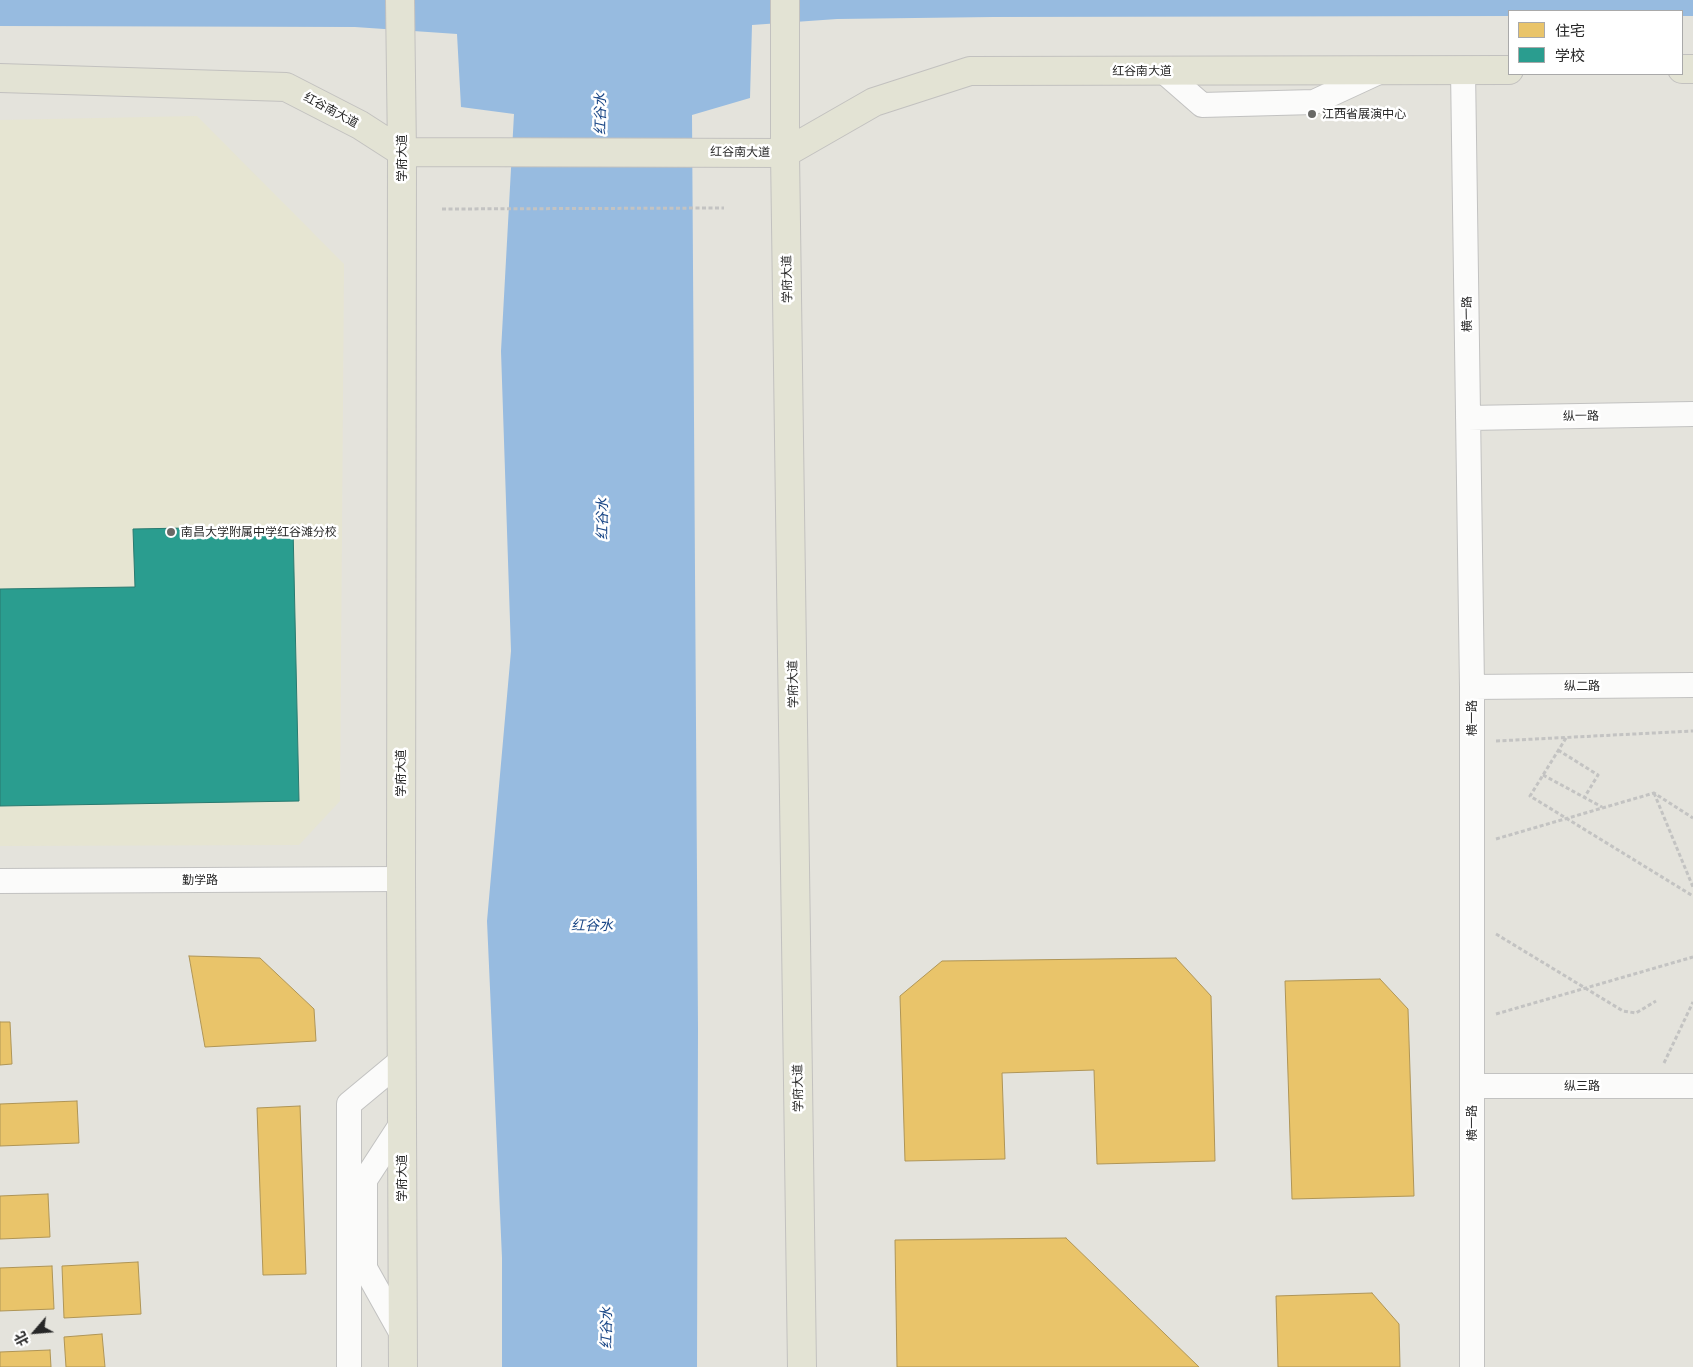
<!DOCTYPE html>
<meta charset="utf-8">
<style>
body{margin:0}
#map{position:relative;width:1693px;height:1367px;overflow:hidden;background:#e4e3dc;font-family:Barlow,"Noto Sans SC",sans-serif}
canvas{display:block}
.legend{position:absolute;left:1508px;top:10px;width:175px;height:65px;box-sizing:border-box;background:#fff;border:1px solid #a9a9a9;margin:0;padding:6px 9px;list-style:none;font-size:15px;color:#272727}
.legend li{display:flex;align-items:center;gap:10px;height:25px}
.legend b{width:25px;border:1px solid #a9a9a9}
.north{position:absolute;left:10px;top:1307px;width:50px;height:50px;-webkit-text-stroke:4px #fff;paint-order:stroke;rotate:243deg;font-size:14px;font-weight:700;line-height:20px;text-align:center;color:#272727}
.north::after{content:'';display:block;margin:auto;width:18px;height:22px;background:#272727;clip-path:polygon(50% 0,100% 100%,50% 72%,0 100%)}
</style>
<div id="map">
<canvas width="1693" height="1367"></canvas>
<ul class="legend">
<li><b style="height:14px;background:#e9c46a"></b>住宅</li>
<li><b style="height:14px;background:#2a9d8f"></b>学校</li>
</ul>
<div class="north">北</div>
</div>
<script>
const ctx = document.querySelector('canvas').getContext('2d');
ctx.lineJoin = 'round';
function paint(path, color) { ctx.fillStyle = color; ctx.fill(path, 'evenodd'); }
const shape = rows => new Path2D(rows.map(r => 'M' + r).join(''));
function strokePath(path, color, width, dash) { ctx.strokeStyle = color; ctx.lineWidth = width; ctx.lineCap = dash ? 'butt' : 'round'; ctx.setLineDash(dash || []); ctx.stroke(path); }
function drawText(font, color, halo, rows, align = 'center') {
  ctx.font = font + ' Barlow,"Noto Sans SC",sans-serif'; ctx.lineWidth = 5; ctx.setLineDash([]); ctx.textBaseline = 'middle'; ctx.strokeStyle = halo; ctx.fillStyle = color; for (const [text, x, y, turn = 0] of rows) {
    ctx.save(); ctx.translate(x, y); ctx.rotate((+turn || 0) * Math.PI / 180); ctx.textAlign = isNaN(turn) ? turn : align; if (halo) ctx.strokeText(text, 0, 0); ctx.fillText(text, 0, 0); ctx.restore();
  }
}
paint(shape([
 [197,116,344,264,340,801,299,845,0,846,0,120]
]), '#e6e5d2');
paint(shape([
 [0,0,1693,0,1693,16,1682,16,1682,11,1509,11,1509,16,993,17,837,19,752,25,750,98,692,115,698,1028,697,1367,502,1367,502,1258,487,921,511,651,501,351,514,114,461,107,457,34,355,27,0,26]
]), '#97bbe0');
const homes = shape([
 [189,956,260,958,314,1009,316,1041,205,1047,189,956],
 [1176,958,1211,996,1215,1161,1097,1164,1094,1070,1002,1073,1005,1159,905,1161,900,996,942,961,1176,958],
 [1380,979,1408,1009,1414,1196,1292,1199,1285,981,1380,979],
 [0,1022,10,1022,12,1064,0,1065,0,1022],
 [77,1101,79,1143,0,1146,0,1104,77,1101],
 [300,1106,306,1274,263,1275,257,1108,300,1106],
 [48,1194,50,1237,0,1239,0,1196,48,1194],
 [1066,1238,1199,1367,897,1367,895,1240,1066,1238],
 [138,1262,141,1314,64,1318,62,1266,138,1262],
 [52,1266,54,1309,0,1311,0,1268,52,1266],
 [1372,1293,1399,1324,1400,1367,1278,1367,1276,1296,1372,1293],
 [102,1334,105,1367,66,1367,64,1337,102,1334],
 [50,1350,51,1367,0,1367,0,1352,50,1350]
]);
paint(homes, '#e9c46a');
strokePath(homes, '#af9556', 1);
const schools = shape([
 [293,526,299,801,0,806,0,589,135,587,133,529,293,526]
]);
paint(schools, '#2a9d8f');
strokePath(schools, '#297a70', 1);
const minor = shape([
 [1463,70,1472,687,1472,1367],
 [1163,71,1202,105,1314,102,1381,71],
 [1468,418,1693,414],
 [1472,687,1693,685],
 [0,881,401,879],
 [1472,1086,1693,1086],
 [402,1123,365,1180,365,1268,403,1336],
 [349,1367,349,1104,402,1060]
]);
const major = shape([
 [400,0,402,152,401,879,403,1367],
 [785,0,785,153,802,1367],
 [1682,69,1693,69],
 [0,78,286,87,360,125,402,152,785,153,874,102,970,71,1509,70]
]);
strokePath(minor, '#c2c2c1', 26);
strokePath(major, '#c2c1bf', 30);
strokePath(shape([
 [442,209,724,208],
 [1566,738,1530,796,1693,896],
 [1496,741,1693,731],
 [1558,750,1598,775,1584,798],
 [1543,775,1602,807],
 [1654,793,1693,887],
 [1496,839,1654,793,1693,818],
 [1496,934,1623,1011,1636,1013,1656,1001],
 [1496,1014,1693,957],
 [1664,1063,1693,1002]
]), '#c3c3c2', 3, [4, 2.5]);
strokePath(minor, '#fbfbfa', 24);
strokePath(major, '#e3e3d4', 28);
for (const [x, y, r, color] of [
 [1312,114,5,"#696966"],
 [171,532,5,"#696966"]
]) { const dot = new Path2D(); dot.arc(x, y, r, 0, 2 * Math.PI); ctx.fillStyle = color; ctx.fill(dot); strokePath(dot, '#fff', 2); }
drawText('12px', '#272727', '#fff', [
 ["红谷南大道",1142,71],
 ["红谷南大道",331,110,28],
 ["红谷南大道",740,152,1],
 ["学府大道",402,158,-90],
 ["学府大道",787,279,-91],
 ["横一路",1467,314,-91],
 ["纵一路",1581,416,-1],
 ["学府大道",793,684,-91],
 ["纵二路",1582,686],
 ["横一路",1472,718,-90],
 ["学府大道",401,773,-90],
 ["勤学路",200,880],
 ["纵三路",1582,1086],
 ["学府大道",798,1088,-91],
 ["横一路",1472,1123,-90],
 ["学府大道",402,1178,-90]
]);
drawText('12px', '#272727', '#fff', [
 ["江西省展演中心",1322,114],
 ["南昌大学附属中学红谷滩分校",181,532]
], 'left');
drawText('italic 14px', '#1a4787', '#fff', [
 ["红谷水",600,114,-90],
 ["红谷水",602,519,-90],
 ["红谷水",592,925],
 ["红谷水",606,1328,-90]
]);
</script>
